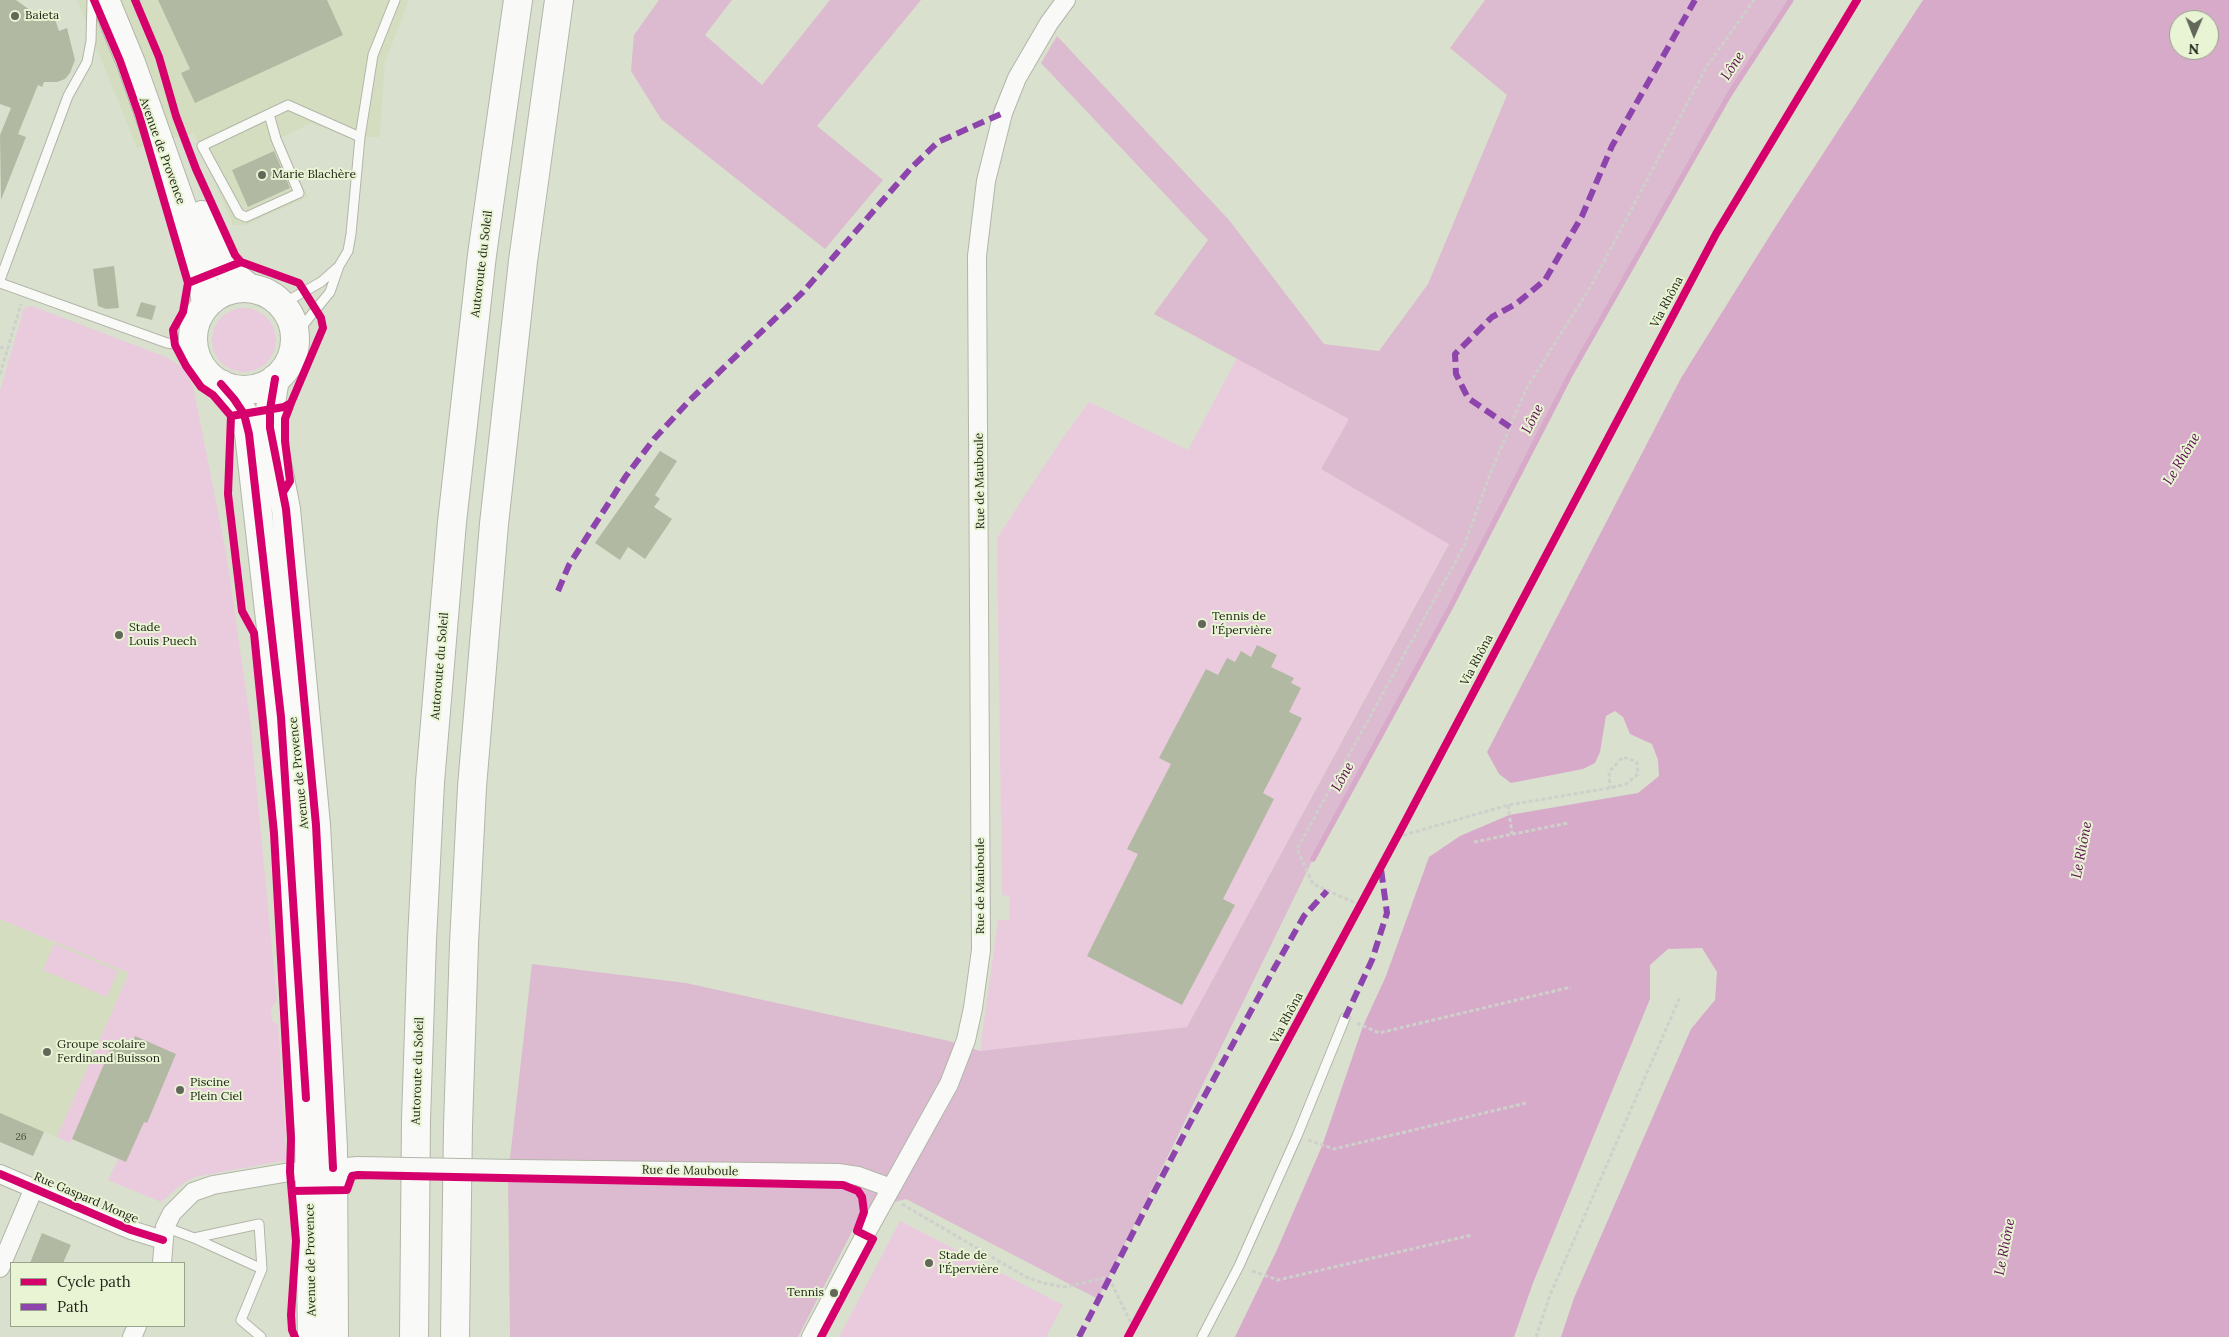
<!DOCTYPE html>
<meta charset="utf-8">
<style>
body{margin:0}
#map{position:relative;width:2229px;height:1337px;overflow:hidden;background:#dae0ce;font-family:Lora,serif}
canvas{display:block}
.legend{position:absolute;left:10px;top:1262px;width:175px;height:65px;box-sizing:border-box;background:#e9f4d4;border:1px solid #99a28a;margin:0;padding:6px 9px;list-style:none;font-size:15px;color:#22261a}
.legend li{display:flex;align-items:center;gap:10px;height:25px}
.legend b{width:25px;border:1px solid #99a28a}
.north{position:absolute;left:2169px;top:10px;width:50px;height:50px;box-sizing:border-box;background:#e9f4d4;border:1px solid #99a28a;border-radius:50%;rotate:181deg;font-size:14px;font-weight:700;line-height:20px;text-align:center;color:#22261a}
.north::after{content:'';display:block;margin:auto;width:18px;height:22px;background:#626759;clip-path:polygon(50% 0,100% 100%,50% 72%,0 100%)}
</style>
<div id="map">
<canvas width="2229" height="1337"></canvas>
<ul class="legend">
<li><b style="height:6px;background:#d6006c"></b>Cycle path</li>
<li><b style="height:6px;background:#8e44ad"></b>Path</li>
</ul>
<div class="north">N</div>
</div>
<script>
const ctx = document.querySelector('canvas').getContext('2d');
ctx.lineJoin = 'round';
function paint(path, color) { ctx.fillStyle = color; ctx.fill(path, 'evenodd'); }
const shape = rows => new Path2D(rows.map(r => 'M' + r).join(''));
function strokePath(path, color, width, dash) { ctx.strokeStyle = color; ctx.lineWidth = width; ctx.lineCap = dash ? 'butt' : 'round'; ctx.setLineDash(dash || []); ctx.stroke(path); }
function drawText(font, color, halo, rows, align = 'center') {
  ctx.font = font + ' Lora,serif'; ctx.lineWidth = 4; ctx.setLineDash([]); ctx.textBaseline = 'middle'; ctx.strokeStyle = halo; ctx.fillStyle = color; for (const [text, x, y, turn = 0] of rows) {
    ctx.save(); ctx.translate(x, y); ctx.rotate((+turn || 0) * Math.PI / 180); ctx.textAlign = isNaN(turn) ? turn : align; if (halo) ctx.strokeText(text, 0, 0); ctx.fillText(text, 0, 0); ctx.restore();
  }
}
paint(shape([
 [77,0,409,0,385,62,380,137,347,137,311,123,281,138,308,197,246,225,233,225,194,133,137,148],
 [0,919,129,973,57,1137,44,1132,33,1156,0,1142]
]), '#d4ddc0');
paint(shape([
 [32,306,166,357,182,367,189,378,193,386,226,552,250,719,275,981,277,1000,271,1009,272,1020,278,1025,287,1160,195,1177,182,1184,161,1202,108,1180,118,1159,72,1139,70,1143,57,1137,129,973,0,919,0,391,24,308],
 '212 340a32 32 0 1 1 64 0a32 32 0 1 1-64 0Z',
 [1237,358,1350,419,1321,469,1449,543,1187,1027,980,1051,998,920,1009,920,1010,896,1002,895,997,538,1062,439,1089,402,1188,450],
 [54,944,118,971,107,997,43,970],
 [900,1221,1063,1305,1046,1337,839,1337]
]), '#eacbdd');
paint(shape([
 [659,0,732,0,705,35,762,85,830,0,921,0,817,126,883,180,825,249,661,119,631,71,634,35],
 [1485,0,1791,0,1729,95,1570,375,1450,608,1313,859,1098,1299,906,1199,863,1210,798,1337,510,1337,508,1176,532,964,686,983,949,1041,980,1051,1187,1027,1449,544,1321,469,1349,419,1154,314,1208,240,1041,63,1057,36,1229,220,1324,344,1379,351,1428,284,1507,95,1450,48]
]), '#dcbacf');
paint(shape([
 [1923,0,2229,0,2229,1337,1561,1337,1574,1298,1691,1029,1715,1000,1717,972,1702,948,1668,949,1650,965,1650,999,1533,1283,1514,1337,1235,1337,1276,1252,1322,1146,1363,1026,1386,976,1429,857,1460,836,1509,815,1638,793,1659,776,1658,760,1652,744,1630,734,1623,717,1615,711,1606,716,1600,752,1595,763,1583,769,1511,783,1499,774,1487,752,1681,378,1774,229],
 [2179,20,2209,20,2209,50,2179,50]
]), '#d7aaca');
strokePath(shape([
 [1313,859,1450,608,1570,375,1729,95,1791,0]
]), '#d7aaca', 5.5);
paint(shape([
 [0,0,16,0,41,18,55,19,59,31,67,28,75,60,70,73,65,79,57,82,44,82,42,87,38,85,18,134,26,137,1,200,0,135,11,108,0,104],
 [158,0,327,0,343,35,195,103,181,73,190,69],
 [274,151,290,188,248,207,232,170],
 [114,266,119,308,106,309,98,306,93,269],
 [141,302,156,306,152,320,136,316],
 [660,451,677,461,655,495,660,499,654,507,672,519,645,559,628,547,620,560,595,543],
 [1257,645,1277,655,1271,667,1294,678,1291,683,1301,688,1289,712,1302,718,1263,793,1274,799,1223,899,1235,905,1182,1005,1087,956,1138,854,1127,849,1171,764,1159,758,1206,669,1218,675,1227,658,1235,662,1241,651,1251,657],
 [135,1036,176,1054,153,1109,147,1123,144,1122,126,1162,72,1139,113,1043,129,1050],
 [0,1113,44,1132,33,1156,0,1142],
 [42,1233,71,1245,63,1263,30,1263]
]), '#b2b9a2');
const lane = shape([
 [269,114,276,139,299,193,246,217,239,214,202,146,269,114,288,105,360,137],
 [0,280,68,96,87,62,91,41,92,0],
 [0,283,167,343,193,346],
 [279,302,291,299,321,282,338,267],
 [295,335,330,292,339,266,348,251,351,234,360,137,373,55,395,0],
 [165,1227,194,1238,262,1269],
 [194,1238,259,1224,262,1269,241,1320,261,1337],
 [1202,1337,1239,1266,1297,1136,1345,1018]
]);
const street = shape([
 [514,1169,838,1173,858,1176,891,1188],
 [0,1174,131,1230,163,1240],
 [162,1263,165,1227,172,1213,193,1192,213,1185,290,1172,358,1166],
 [0,1268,34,1188],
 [132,1337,137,1326],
 [811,1337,865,1235,949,1084,966,1040,973,1008,981,950,977,256,986,181,1003,113,1017,78,1049,23,1066,0]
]);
const primary = shape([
 [105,0,131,63,195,243,202,272,206,305],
 [202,215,223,263,233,275,249,288],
 '193 339a51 51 0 1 1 102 0a51 51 0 1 1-102 0Z',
 [275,379,270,409,270,428,286,509,316,825,333,1148,334,1337],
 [221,384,234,399,244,414,249,434,281,717,309,1134,312,1337]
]);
const highway = shape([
 [414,1337,416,1120,422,940,430,782,452,522,482,255,518,0],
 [455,1337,458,1126,464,944,472,787,494,524,523,261,559,0]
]);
strokePath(lane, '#b1b6a8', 11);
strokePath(street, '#b1b6a8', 20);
strokePath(primary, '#b1b6a8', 30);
strokePath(highway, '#b1b6a8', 30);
strokePath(shape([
 [133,5,141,0],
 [0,347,8,349],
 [0,374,21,304],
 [1508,805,1512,834],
 [1397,837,1508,805,1610,788,1626,784,1638,774,1637,762,1623,757,1609,772,1610,788],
 [1474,842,1568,823],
 [1360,905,1313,884,1297,849,1464,546,1490,474,1526,389,1591,286,1707,66,1754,0],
 [1357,1023,1379,1033,1571,987],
 [1308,1140,1334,1149,1526,1103],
 [902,1204,1026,1277,1043,1283,1064,1287,1104,1278,1111,1282,1133,1327],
 [1252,1271,1278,1280,1472,1235],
 [1536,1337,1550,1295,1680,997]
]), '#ced0cb', 3, [4, 2.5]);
strokePath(lane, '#f9faf8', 9);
strokePath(street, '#f9faf8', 18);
strokePath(primary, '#f9faf8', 28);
strokePath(highway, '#f9faf8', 28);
const streetBridge = shape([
 [358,1166,514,1169]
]);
strokePath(streetBridge, '#b1b6a8', 20, []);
strokePath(streetBridge, '#f9faf8', 18);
strokePath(shape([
 [1510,427,1468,398,1456,374,1455,354,1492,317,1516,304,1545,280,1582,216,1612,146,1695,0],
 [558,591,569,565,626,476,654,439,690,400,803,292,911,168,938,142,1003,113],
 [1345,1018,1372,960,1387,913,1381,869],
 [1079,1337,1193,1117,1275,967,1304,916,1327,891]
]), '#8e44ad', 6, [12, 6]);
strokePath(shape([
 [94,0,120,61,139,115,188,283],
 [135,0,159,57,176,116,196,169,235,255,241,262,299,283,321,318,323,328,291,403,284,407,231,416,213,395,201,387,186,366,175,345,173,330,183,312,188,283,241,262],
 [275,379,270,409,270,428,286,509,316,825,333,1168],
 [221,384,234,399,244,414,249,434,281,717,306,1098],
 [231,416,228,494,242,611,254,633,274,833,291,1139,290,1172,296,1241,291,1315,292,1330,295,1337],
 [283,492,290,481,285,441,285,419,291,403],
 [0,1174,131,1230,163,1240],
 [292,1191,347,1190,352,1176,358,1175,843,1185,858,1191,862,1197,864,1212,857,1231,873,1239,821,1337],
 [1128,1337,1397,837,1716,234,1857,0]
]), '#d6006c', 8);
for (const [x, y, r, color] of [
 [15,16,5,"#626759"],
 [262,175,5,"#626759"],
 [1202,624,5,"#626759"],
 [119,635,5,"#626759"],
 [47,1052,5,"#626759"],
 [180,1090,5,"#626759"],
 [929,1263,5,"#626759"],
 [834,1293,5,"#626759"]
]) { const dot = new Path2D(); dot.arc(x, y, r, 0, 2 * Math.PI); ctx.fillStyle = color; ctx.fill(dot); strokePath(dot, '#e9f4d4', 2); }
drawText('10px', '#464b3c', null, [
 ["26",21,1137]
]);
drawText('12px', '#22261a', '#e9f4d4', [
 ["Baieta",25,16],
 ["Marie Blachère",272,175],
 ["Tennis de",1212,617],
 ["l'Épervière",1212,631],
 ["Stade",129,628],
 ["Louis Puech",129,642],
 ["Groupe scolaire",57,1045],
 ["Ferdinand Buisson",57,1059],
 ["Piscine",190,1083],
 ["Plein Ciel",190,1097],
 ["Stade de",939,1256],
 ["l'Épervière",939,1270],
 ["Tennis",824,1293,"right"]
], 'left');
drawText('12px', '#22261a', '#e9f4d4', [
 ["Avenue de Provence",162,151,70],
 ["Autoroute du Soleil",482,264,-83],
 ["Via Rhôna",1667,302,-62],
 ["Rue de Mauboule",980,481,-91],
 ["Via Rhôna",1477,660,-62],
 ["Autoroute du Soleil",440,666,-85],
 ["Avenue de Provence",299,773,-96],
 ["Rue de Mauboule",981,886,-90],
 ["Via Rhôna",1287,1018,-62],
 ["Autoroute du Soleil",418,1071,-88],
 ["Rue de Mauboule",690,1171,1],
 ["Rue Gaspard Monge",86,1198,23],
 ["Avenue de Provence",311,1260,-91]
]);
drawText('italic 14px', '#5d0d52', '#e9f4d4', [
 ["Lône",1733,66,-57],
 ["Lône",1533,419,-63],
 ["Le Rhône",2182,459,-59],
 ["Lône",1343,777,-61],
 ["Le Rhône",2082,850,-79],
 ["Le Rhône",2005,1247,-79]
]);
</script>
